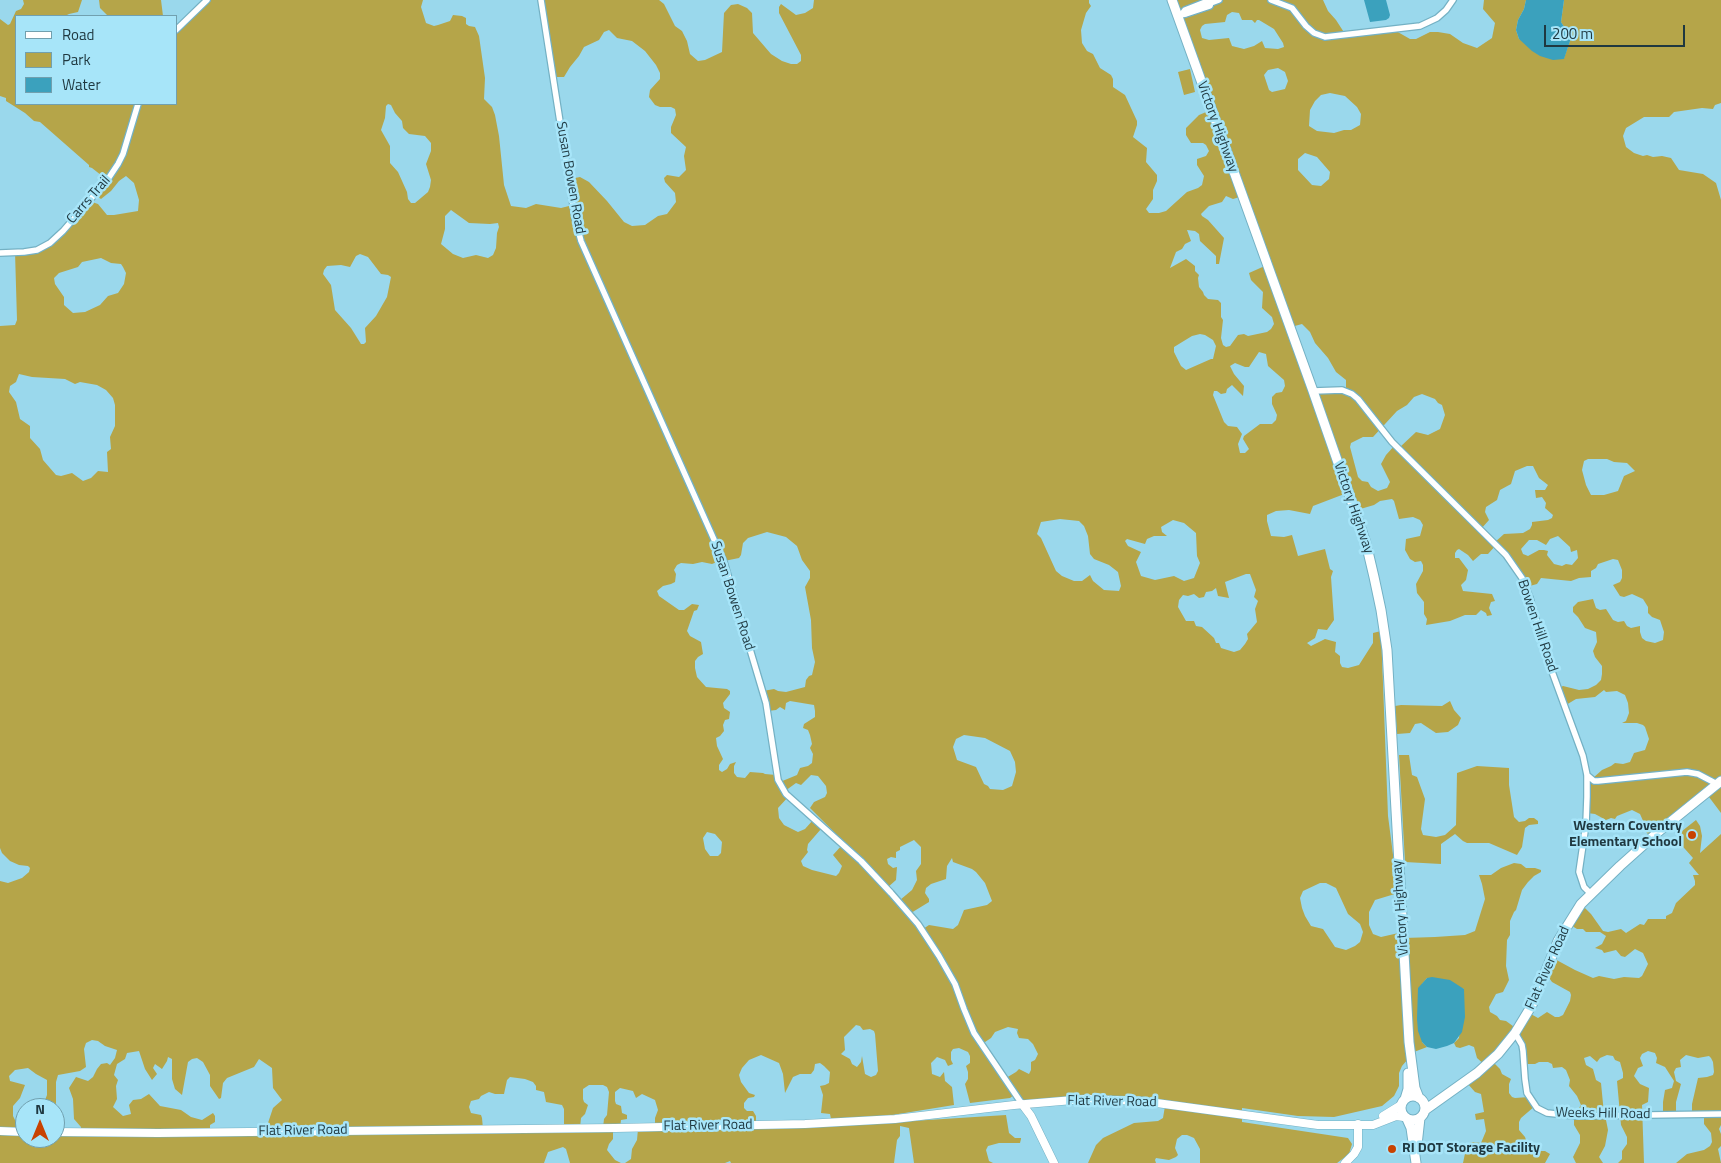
<!DOCTYPE html>
<style>
body{margin:0}
#map{position:relative;width:1721px;height:1163px;overflow:hidden;background:#9ad8ec;font-family:"Titillium Web",sans-serif}
canvas{display:block}
.legend{position:absolute;left:15px;top:15px;width:162px;height:90px;box-sizing:border-box;background:#a7e5f9;border:1px solid #71a0af;margin:0;padding:6px 9px;list-style:none;font-size:15px;color:#1f3840}
.legend li{display:flex;align-items:center;gap:10px;height:25px}
.legend b{width:25px;border:1px solid #71a0af}
.north{position:absolute;left:15px;top:1098px;width:50px;height:50px;box-sizing:border-box;background:#a7e5f9;border:1px solid #71a0af;border-radius:50%;rotate:0deg;font-size:14px;font-weight:700;line-height:20px;text-align:center;color:#1f3840}
.north::after{content:'';display:block;margin:auto;width:18px;height:22px;background:#c84200;clip-path:polygon(50% 0,100% 100%,50% 72%,0 100%)}
.scale{position:absolute;left:1544px;top:25px;width:141px;height:22px;box-sizing:border-box;border:2px solid #1f3840;border-top:0;padding-left:6px;font-size:15px;line-height:18px;white-space:nowrap;color:#1f3840;-webkit-text-stroke:4px #a7e5f9;paint-order:stroke}
</style>
<div id="map">
<canvas width="1721" height="1163"></canvas>
<ul class="legend">
<li><b style="height:6px;background:#fff"></b>Road</li>
<li><b style="height:14px;background:#b5a549"></b>Park</li>
<li><b style="height:14px;background:#3ba1bd"></b>Water</li>
</ul>
<div class="north">N</div>
<div class="scale">200 m</div>
</div>
<script>
const ctx = document.querySelector('canvas').getContext('2d');
ctx.lineJoin = 'round';
function paint(path, color) { ctx.fillStyle = color; ctx.fill(path, 'evenodd'); }
const shape = rows => new Path2D(rows.map(r => 'M' + r).join(''));
function strokePath(path, color, width, dash) { ctx.strokeStyle = color; ctx.lineWidth = width; ctx.lineCap = dash ? 'butt' : 'round'; ctx.setLineDash(dash || []); ctx.stroke(path); }
function drawText(font, color, halo, rows, align = 'center') {
  ctx.font = font + ' "Titillium Web",sans-serif'; ctx.lineWidth = 5; ctx.setLineDash([]); ctx.textBaseline = 'middle'; ctx.strokeStyle = halo; ctx.fillStyle = color; for (const [text, x, y, turn = 0] of rows) {
    ctx.save(); ctx.translate(x, y); ctx.rotate((+turn || 0) * Math.PI / 180); ctx.textAlign = isNaN(turn) ? turn : align; if (halo) ctx.strokeText(text, 0, 0); ctx.fillText(text, 0, 0); ctx.restore();
  }
}
paint(shape([
 [23,0,82,0,78,12,69,14,65,16,16,16,16,104,176,104,176,29,206,0,423,0,421,7,426,23,434,26,438,25,450,21,453,15,462,16,466,18,466,24,469,26,475,27,479,36,485,78,484,99,492,107,495,115,499,136,504,185,511,206,526,208,536,204,561,208,573,205,570,179,580,177,589,182,607,201,624,222,632,226,645,225,658,216,667,214,676,202,675,193,665,182,664,178,667,175,679,177,686,170,684,156,686,147,671,133,671,127,676,115,675,109,671,107,660,107,655,105,649,97,650,90,660,79,660,73,656,65,645,51,632,41,617,38,609,30,604,32,599,40,584,47,579,56,570,67,564,77,553,77,541,0,659,0,664,4,675,26,682,31,687,41,690,54,698,61,705,60,722,52,724,13,731,5,738,4,747,8,752,13,753,33,771,54,782,61,791,64,797,64,801,61,801,55,779,13,779,7,781,4,796,15,805,13,813,8,814,0,1089,0,1089,3,1091,6,1086,13,1081,30,1082,43,1087,51,1093,54,1100,68,1111,75,1113,79,1113,87,1125,95,1137,121,1137,125,1133,137,1147,148,1146,162,1157,175,1157,181,1153,190,1153,199,1146,209,1149,213,1159,213,1166,211,1187,192,1198,188,1202,185,1204,176,1197,165,1197,159,1206,156,1209,151,1206,145,1203,143,1191,143,1186,135,1186,128,1199,115,1211,110,1173,0,1323,0,1328,11,1336,20,1347,37,1396,31,1410,39,1416,39,1430,32,1438,32,1450,34,1463,43,1477,48,1492,38,1495,23,1483,9,1484,0,1526,0,1524,9,1518,20,1516,30,1519,39,1564,58,1571,38,1561,22,1564,0,1721,0,1721,103,1715,105,1713,109,1702,108,1674,112,1669,117,1644,117,1626,128,1623,136,1626,147,1634,153,1643,156,1647,155,1653,157,1662,156,1671,158,1679,170,1703,174,1716,183,1721,200,1721,813,1706,793,1651,837,1643,829,1644,823,1640,814,1632,810,1617,816,1615,819,1611,818,1606,820,1595,814,1587,813,1587,777,1593,778,1602,770,1611,766,1615,763,1623,764,1630,762,1634,753,1645,750,1649,739,1645,727,1643,725,1637,723,1622,723,1626,721,1629,713,1628,703,1625,695,1617,691,1606,692,1604,690,1595,697,1576,699,1566,705,1559,688,1563,686,1579,690,1588,689,1596,685,1601,680,1602,674,1602,666,1595,657,1593,651,1597,642,1596,632,1585,628,1578,617,1573,612,1573,607,1578,602,1593,599,1596,608,1600,610,1606,609,1613,620,1618,622,1624,621,1627,626,1631,628,1640,626,1640,632,1642,638,1646,641,1655,643,1663,640,1664,632,1660,620,1652,617,1648,613,1648,607,1643,599,1632,594,1624,597,1620,596,1613,585,1620,582,1622,578,1622,570,1618,560,1613,559,1598,564,1596,568,1591,571,1591,577,1579,578,1571,581,1541,578,1537,584,1526,587,1496,545,1488,554,1481,554,1473,561,1468,555,1459,549,1457,550,1455,553,1455,558,1459,558,1468,570,1466,580,1461,585,1463,591,1492,594,1495,601,1491,602,1489,608,1492,615,1487,616,1486,613,1481,610,1476,615,1465,615,1450,621,1426,625,1427,619,1424,614,1424,602,1417,593,1416,584,1423,571,1423,565,1421,561,1415,562,1410,559,1405,550,1406,539,1420,536,1423,525,1420,520,1413,517,1399,519,1394,501,1392,499,1380,501,1374,505,1357,510,1347,493,1313,506,1310,514,1289,510,1276,511,1267,515,1267,521,1271,536,1284,537,1292,535,1298,556,1325,549,1330,569,1333,571,1331,577,1334,620,1327,630,1318,629,1315,638,1307,643,1311,646,1325,639,1336,642,1335,652,1340,656,1340,663,1342,667,1348,668,1359,665,1373,643,1373,633,1381,631,1388,816,1398,893,1375,900,1369,912,1369,925,1373,934,1381,937,1403,932,1404,938,1435,937,1465,935,1475,931,1485,899,1482,884,1479,875,1491,875,1501,868,1514,863,1521,864,1526,868,1535,868,1541,870,1541,872,1534,876,1528,882,1522,890,1516,910,1514,912,1510,921,1510,935,1507,940,1506,966,1509,980,1503,992,1496,994,1489,1007,1490,1012,1497,1016,1500,1020,1506,1021,1517,1029,1529,1013,1538,1018,1547,1012,1555,1017,1559,1017,1563,1015,1570,1001,1571,995,1570,992,1552,982,1545,972,1551,957,1575,970,1593,978,1599,976,1614,979,1624,977,1639,978,1642,976,1648,964,1643,953,1635,949,1625,957,1621,956,1616,950,1604,953,1602,950,1595,948,1602,944,1606,936,1600,932,1586,932,1583,929,1577,929,1569,924,1582,905,1591,914,1603,931,1608,932,1621,929,1626,933,1640,924,1644,925,1648,919,1666,919,1666,916,1672,913,1676,903,1695,885,1695,881,1693,875,1699,875,1689,863,1693,858,1677,840,1677,835,1696,820,1700,826,1702,836,1700,853,1721,834,1721,1125,1719,1129,1721,1134,1721,1146,1718,1149,1721,1163,1676,1163,1687,1154,1704,1150,1710,1146,1712,1142,1711,1133,1704,1124,1704,1114,1692,1113,1692,1104,1698,1078,1707,1077,1713,1075,1714,1072,1713,1062,1711,1058,1709,1056,1698,1058,1686,1055,1680,1060,1681,1067,1676,1068,1674,1072,1676,1081,1681,1084,1676,1102,1676,1113,1663,1113,1663,1102,1665,1090,1672,1088,1674,1081,1665,1067,1656,1063,1657,1058,1655,1053,1648,1051,1642,1054,1640,1058,1643,1066,1638,1068,1634,1076,1640,1084,1649,1088,1648,1102,1642,1105,1644,1163,1618,1163,1622,1159,1622,1151,1627,1144,1627,1137,1621,1125,1617,1081,1623,1078,1623,1073,1620,1062,1615,1060,1613,1056,1607,1055,1600,1058,1597,1062,1590,1056,1584,1058,1586,1065,1593,1069,1596,1080,1601,1083,1604,1114,1605,1115,1608,1130,1605,1146,1599,1157,1603,1163,1576,1163,1573,1157,1580,1143,1580,1135,1574,1125,1574,1115,1581,1105,1577,1096,1569,1086,1570,1080,1566,1070,1562,1067,1553,1068,1552,1064,1548,1062,1539,1062,1535,1064,1525,1064,1518,1036,1492,1061,1500,1069,1502,1074,1511,1079,1509,1084,1509,1093,1512,1097,1515,1098,1529,1097,1535,1106,1521,1118,1519,1122,1519,1130,1525,1137,1529,1149,1531,1151,1545,1151,1550,1154,1545,1163,1463,1163,1467,1144,1472,1142,1481,1143,1486,1131,1484,1119,1476,1120,1475,1114,1484,1112,1481,1094,1475,1092,1467,1083,1486,1066,1477,1058,1474,1047,1469,1045,1460,1048,1456,1047,1454,1043,1459,1038,1464,989,1427,978,1422,984,1422,1042,1427,1047,1414,1052,1402,1066,1399,1073,1399,1086,1394,1096,1382,1106,1334,1117,1298,1116,1242,1108,1242,1122,1348,1138,1352,1144,1349,1154,1337,1163,1200,1163,1200,1149,1194,1138,1187,1135,1182,1135,1177,1139,1175,1148,1178,1155,1176,1157,1169,1160,1156,1158,1155,1160,1156,1163,1088,1163,1096,1145,1103,1138,1134,1123,1158,1121,1163,1118,1165,1106,1123,1101,1024,1106,1014,1095,1010,1098,970,1103,965,1084,968,1079,968,1072,966,1066,970,1063,970,1056,968,1052,959,1048,953,1049,951,1052,951,1060,953,1064,948,1066,945,1060,937,1057,931,1063,932,1074,940,1077,944,1072,945,1081,952,1087,954,1105,886,1116,831,1119,830,1114,821,1113,823,1095,820,1086,825,1085,829,1083,830,1072,824,1066,820,1063,815,1064,814,1070,811,1074,800,1074,793,1077,785,1093,783,1074,779,1063,761,1055,749,1060,742,1068,739,1075,741,1082,749,1093,755,1095,754,1097,748,1098,744,1103,744,1108,747,1111,753,1111,756,1116,756,1126,834,1126,1006,1115,1009,1133,1015,1138,1021,1138,1021,1139,1020,1143,999,1143,988,1146,986,1150,989,1161,993,1163,914,1163,909,1128,900,1126,900,1136,897,1140,894,1163,731,1163,730,1161,725,1163,625,1163,631,1159,632,1149,637,1140,638,1129,655,1128,655,1118,658,1110,655,1100,642,1094,636,1098,633,1091,620,1088,615,1092,615,1101,616,1104,621,1106,622,1113,627,1115,627,1119,621,1120,620,1129,613,1129,613,1139,609,1144,607,1150,615,1160,621,1163,570,1163,566,1149,563,1147,548,1152,544,1163,0,1163,0,881,8,883,22,878,29,872,30,868,28,866,19,865,10,861,2,853,0,848,0,326,15,325,17,320,15,252,31,252,52,242,89,201,98,204,107,215,114,215,138,211,139,200,134,183,126,176,119,181,111,191,101,199,95,195,106,179,92,168,89,167,89,165,40,122,34,121,25,113,6,101,6,98,0,96,0,19,8,25,10,24,16,11,21,9,24,4],
 [1232,12,1239,13,1242,20,1252,20,1255,23,1257,20,1259,20,1274,29,1283,43,1284,47,1278,49,1265,48,1262,41,1254,46,1244,49,1232,46,1229,38,1209,40,1202,38,1200,30,1202,26,1205,24,1225,22,1227,15],
 [1278,68,1285,72,1288,81,1285,89,1272,92,1269,90,1264,75,1268,70],
 [1330,93,1345,96,1357,107,1361,114,1360,125,1351,130,1344,130,1334,133,1317,131,1309,126,1310,110,1315,101,1321,95],
 [388,104,391,105,395,113,402,121,403,128,409,134,425,136,431,143,431,151,426,164,431,180,430,187,428,192,415,203,411,203,408,199,407,192,398,172,390,163,390,146,381,130,385,118,386,106],
 [1305,153,1317,157,1330,172,1329,179,1321,186,1312,185,1298,170,1298,159],
 [1226,196,1233,199,1243,196,1267,265,1249,273,1251,280,1263,292,1262,308,1272,317,1274,324,1271,329,1267,332,1248,336,1244,334,1238,335,1230,346,1226,347,1223,345,1221,338,1223,320,1221,317,1221,303,1218,300,1208,299,1204,295,1203,292,1199,287,1198,278,1199,275,1195,271,1195,266,1186,259,1170,268,1176,252,1182,249,1185,244,1191,241,1187,230,1195,231,1199,234,1200,241,1216,256,1216,264,1219,264,1224,238,1208,220,1202,216,1201,214,1209,206,1222,202],
 [451,210,469,223,490,224,498,223,499,227,497,233,496,248,493,255,488,258,476,255,463,258,453,254,441,244,445,229,445,216],
 [360,254,368,257,381,274,388,275,391,277,387,297,376,316,365,328,366,342,364,344,361,344,351,328,335,310,331,285,323,274,324,270,327,266,341,265,350,267,356,256],
 [101,258,111,263,121,264,123,267,126,273,124,284,118,293,108,296,100,305,85,312,73,313,64,305,64,297,55,284,54,278,59,273,78,267,82,262],
 [1302,324,1310,332,1315,343,1328,358,1336,372,1346,380,1346,390,1313,390,1291,327],
 [1200,334,1205,335,1213,340,1216,346,1213,359,1211,359,1186,370,1181,366,1174,352,1174,347,1192,336],
 [1259,352,1266,354,1268,366,1284,380,1285,386,1282,392,1276,393,1272,397,1272,404,1277,415,1276,420,1272,424,1260,424,1244,436,1243,439,1249,449,1245,453,1240,453,1238,444,1242,434,1237,427,1228,426,1224,422,1213,395,1214,391,1217,391,1221,394,1226,393,1227,389,1232,385,1243,396,1244,386,1234,374,1230,366,1235,363,1245,367,1249,367],
 [19,374,32,377,65,379,75,384,80,382,97,385,106,390,113,398,115,405,115,426,110,437,111,449,107,452,108,472,98,471,91,478,83,481,72,473,61,476,56,475,43,460,40,449,30,438,30,426,20,419,16,402,9,392,10,386,16,382],
 [1422,394,1435,399,1438,403,1442,405,1445,415,1440,429,1428,435,1416,432,1399,448,1395,445,1386,455,1381,464,1390,482,1387,488,1378,491,1371,487,1368,482,1362,481,1358,477,1350,447,1351,443,1363,437,1373,437,1397,411,1407,405,1414,397],
 [1588,459,1607,459,1614,462,1627,463,1635,471,1624,476,1618,491,1604,495,1591,495,1586,485,1582,470,1584,461],
 [1527,466,1533,466,1539,478,1548,485,1545,490,1535,490,1536,498,1542,497,1546,503,1545,508,1553,515,1552,518,1548,520,1532,522,1532,525,1530,529,1523,533,1504,534,1494,543,1481,529,1489,520,1485,512,1486,507,1497,500,1500,490,1511,484,1515,471],
 [1060,519,1079,521,1084,526,1088,536,1090,554,1094,559,1109,565,1118,572,1121,586,1119,591,1104,590,1093,581,1090,575,1082,581,1074,581,1062,576,1056,571,1041,538,1037,534,1041,522],
 [1173,520,1184,523,1196,533,1197,556,1200,563,1194,578,1184,581,1174,576,1155,580,1141,576,1136,562,1141,552,1128,546,1125,541,1127,539,1145,544,1147,539,1154,536,1167,536,1162,532,1161,527],
 [767,532,786,537,797,546,802,560,810,571,810,578,805,587,811,620,812,648,815,662,812,675,809,676,806,680,805,687,786,692,778,691,774,689,763,691,768,711,776,710,780,707,785,710,786,703,790,701,814,705,815,711,815,717,804,724,803,728,808,730,810,735,812,744,810,748,813,754,812,763,808,766,800,768,797,775,780,782,776,775,765,774,763,773,750,772,745,778,737,777,734,773,734,766,736,762,730,764,727,769,722,772,719,770,719,765,723,759,717,746,716,738,720,736,724,731,723,725,725,720,729,719,730,712,724,708,723,703,730,694,730,691,727,689,706,687,697,677,695,668,695,661,698,657,703,654,701,642,690,636,687,631,694,611,697,610,699,605,692,604,684,610,679,610,659,596,657,591,663,586,671,584,675,582,676,574,674,570,677,565,681,563,693,564,702,562,712,564,722,560,724,561,739,558,741,555,743,543,748,538],
 [1558,536,1570,547,1571,552,1577,550,1578,558,1572,565,1566,564,1562,566,1554,564,1547,555,1548,551,1544,550,1539,550,1528,556,1523,554,1521,549,1529,540,1537,540,1546,545,1550,539],
 [1246,574,1250,574,1256,590,1254,597,1258,601,1255,609,1257,622,1247,634,1248,639,1245,644,1240,650,1234,652,1221,648,1219,643,1216,643,1214,638,1202,627,1196,626,1194,621,1186,621,1178,607,1179,600,1183,595,1188,596,1194,594,1199,598,1204,597,1206,592,1212,591,1216,588,1218,596,1229,598,1225,582],
 [964,735,985,738,1010,751,1015,762,1016,772,1012,786,1003,790,990,789,988,786,984,784,976,767,957,760,953,747,956,739],
 [811,775,818,776,826,786,827,793,825,797,814,802,810,808,843,841,842,845,833,855,842,866,839,873,836,876,812,870,803,866,801,861,808,852,807,850,808,844,821,829,813,820,805,829,798,832,784,825,779,818,778,808,789,796,785,791,796,783,801,785],
 [707,832,715,834,722,842,721,853,718,856,710,856,705,849,703,838],
 [914,840,921,847,921,864,916,871,917,880,912,890,900,900,887,888,896,880,897,867,893,868,888,864,887,859,891,857,896,858,896,852,900,850,900,847],
 [952,858,953,862,972,869,976,872,985,883,992,901,987,905,964,910,958,925,953,929,929,925,923,929,911,913,929,902,929,899,925,893,926,888,931,884,946,879,947,866],
 [1320,883,1326,883,1336,888,1348,914,1360,924,1363,932,1360,942,1355,946,1346,950,1335,947,1323,929,1311,926,1305,916,1302,908,1300,898,1303,891],
 [856,1025,860,1026,863,1030,870,1029,874,1031,875,1034,878,1071,876,1075,871,1077,865,1074,862,1056,861,1062,857,1067,852,1064,850,1059,841,1054,845,1050,844,1037],
 [1008,1027,1018,1029,1017,1033,1019,1038,1028,1039,1033,1044,1038,1054,1035,1060,1031,1062,1031,1070,1029,1074,1019,1069,1016,1072,1006,1078,982,1044,991,1038,995,1032],
 [92,1040,98,1041,105,1046,117,1050,115,1058,110,1065,107,1063,101,1064,97,1069,93,1077,88,1081,76,1077,69,1088,73,1099,74,1119,81,1127,81,1134,55,1134,55,1138,25,1138,25,1133,17,1133,17,1124,13,1116,13,1106,20,1098,25,1085,10,1081,9,1076,15,1070,28,1068,36,1074,47,1080,47,1095,42,1108,55,1108,56,1106,56,1082,58,1075,80,1071,86,1067,84,1049,86,1043],
 [139,1051,145,1069,152,1080,157,1074,153,1068,155,1064,162,1069,167,1061,168,1057,172,1059,172,1079,175,1089,182,1095,188,1062,192,1059,197,1058,203,1062,210,1075,210,1086,219,1099,221,1098,223,1083,227,1078,254,1067,259,1059,272,1068,273,1088,282,1100,273,1108,268,1123,269,1133,210,1133,210,1125,215,1122,215,1116,213,1113,202,1120,191,1117,181,1110,160,1106,149,1094,141,1099,133,1100,129,1105,131,1114,123,1116,113,1107,117,1099,116,1086,118,1080,114,1075,117,1064,125,1059,127,1053],
 [510,1077,525,1079,533,1082,536,1086,536,1090,544,1092,546,1102,562,1105,564,1109,564,1129,483,1129,482,1118,481,1115,471,1113,469,1107,471,1101,479,1099,481,1096,489,1092,495,1094,504,1094,507,1080],
 [589,1085,603,1085,607,1087,609,1092,607,1115,604,1119,603,1128,580,1128,581,1118,585,1114,588,1105,584,1102,583,1099,583,1089],
 [99,0,161,0,163,16,108,16,100,8],
 [1190,69,1195,92,1184,95,1178,72],
 [1450,701,1454,710,1461,718,1458,725,1448,732,1436,733,1421,723,1415,724,1410,733,1397,734,1395,706,1401,705,1442,706],
 [1399,755,1409,755,1412,775,1417,777,1425,799,1421,829,1423,835,1436,837,1445,835,1456,825,1457,773,1477,766,1509,768,1509,785,1514,817,1519,822,1525,821,1529,818,1534,818,1538,821,1538,824,1529,825,1525,828,1522,847,1517,855,1489,843,1467,843,1463,841,1455,834,1441,844,1441,864,1405,862]
]), '#b5a549');
paint(shape([
 [1364,0,1386,0,1390,15,1389,18,1386,20,1370,22],
 [1526,0,1564,0,1561,22,1571,38,1564,59,1553,60,1540,56,1532,51,1519,39,1516,30,1518,20,1524,9],
 [1432,977,1450,980,1464,989,1465,1017,1462,1032,1454,1043,1447,1046,1436,1049,1427,1047,1422,1042,1418,1031,1417,1019,1418,988,1427,978]
]), '#3ba1bd');
const street = shape([
 [541,0,575,218,581,241,724,562,766,703,778,780,786,794,861,861,891,893,918,924,939,956,955,984,964,1009,974,1033,1022,1104],
 [1271,0,1292,8,1306,26,1314,33,1325,37,1420,26,1437,18,1446,10,1453,0],
 [1182,14,1185,10,1208,1,1211,3,1219,0],
 [1180,15,1186,14,1210,6,1211,3],
 [176,30,207,0],
 [0,253,24,252,37,250,50,243,63,231,108,179,118,164,123,154,138,104],
 [1313,391,1342,390,1352,394,1358,399,1392,442,1506,555,1522,578,1530,598,1547,658,1583,756,1587,775,1587,797,1586,824,1579,872,1584,887,1591,894],
 [1587,775,1594,781,1598,781,1687,772,1698,774,1717,784],
 [1515,1033,1522,1045,1523,1051,1525,1079,1527,1093,1537,1108,1547,1113,1575,1116,1721,1114]
]);
const secondary = shape([
 [1022,1104,1031,1116,1054,1163],
 [1383,1116,1401,1105],
 [0,1131,25,1132],
 [55,1132,158,1133,615,1128,805,1124,895,1119,1014,1105,1085,1099,1142,1101,1318,1125,1373,1125,1396,1116,1404,1117],
 [1345,1163,1354,1154,1358,1147,1358,1124]
]);
const primary = shape([
 [1172,0,1313,391,1366,543,1374,577,1381,610,1387,650,1409,1042,1415,1088,1419,1098],
 '1401 1108a12 12 0 1 1 24 0a12 12 0 1 1-24 0Z',
 [1405,1099,1408,1089,1408,1073],
 [1425,1110,1477,1073,1498,1054,1515,1033,1532,1005,1558,941,1581,904,1620,866,1658,832,1721,781],
 [1407,1119,1411,1128,1416,1163],
 [1417,1145,1420,1118]
]);
strokePath(street, '#74b1c4', 8);
strokePath(secondary, '#74b1c4', 9);
strokePath(primary, '#74b1c4', 11);
strokePath(street, '#fff', 5.5);
strokePath(secondary, '#fff', 8);
strokePath(primary, '#fff', 9);
for (const [x, y, r, color] of [
 [1692,835,5,"#c84200"],
 [1392,1149,5,"#c84200"]
]) { const dot = new Path2D(); dot.arc(x, y, r, 0, 2 * Math.PI); ctx.fillStyle = color; ctx.fill(dot); strokePath(dot, '#a7e5f9', 2); }
drawText('14px', '#1f3840', '#a7e5f9', [
 ["Victory Highway",1217,127,70],
 ["Susan Bowen Road",570,178,80],
 ["Carrs Trail",89,200,-49],
 ["Victory Highway",1353,508,71],
 ["Susan Bowen Road",732,596,72],
 ["Bowen Hill Road",1537,626,71],
 ["Victory Highway",1401,908,-94],
 ["Flat River Road",1548,968,-66],
 ["Flat River Road",1112,1102,1],
 ["Weeks Hill Road",1603,1114,1],
 ["Flat River Road",708,1126,-1],
 ["Flat River Road",303,1131,-1]
]);
drawText('bold 14px', '#1f3840', '#a7e5f9', [
 ["Western Coventry",1682,827],
 ["Elementary School",1682,843],
 ["RI DOT Storage Facility",1402,1149,"left"]
], 'right');
</script>
